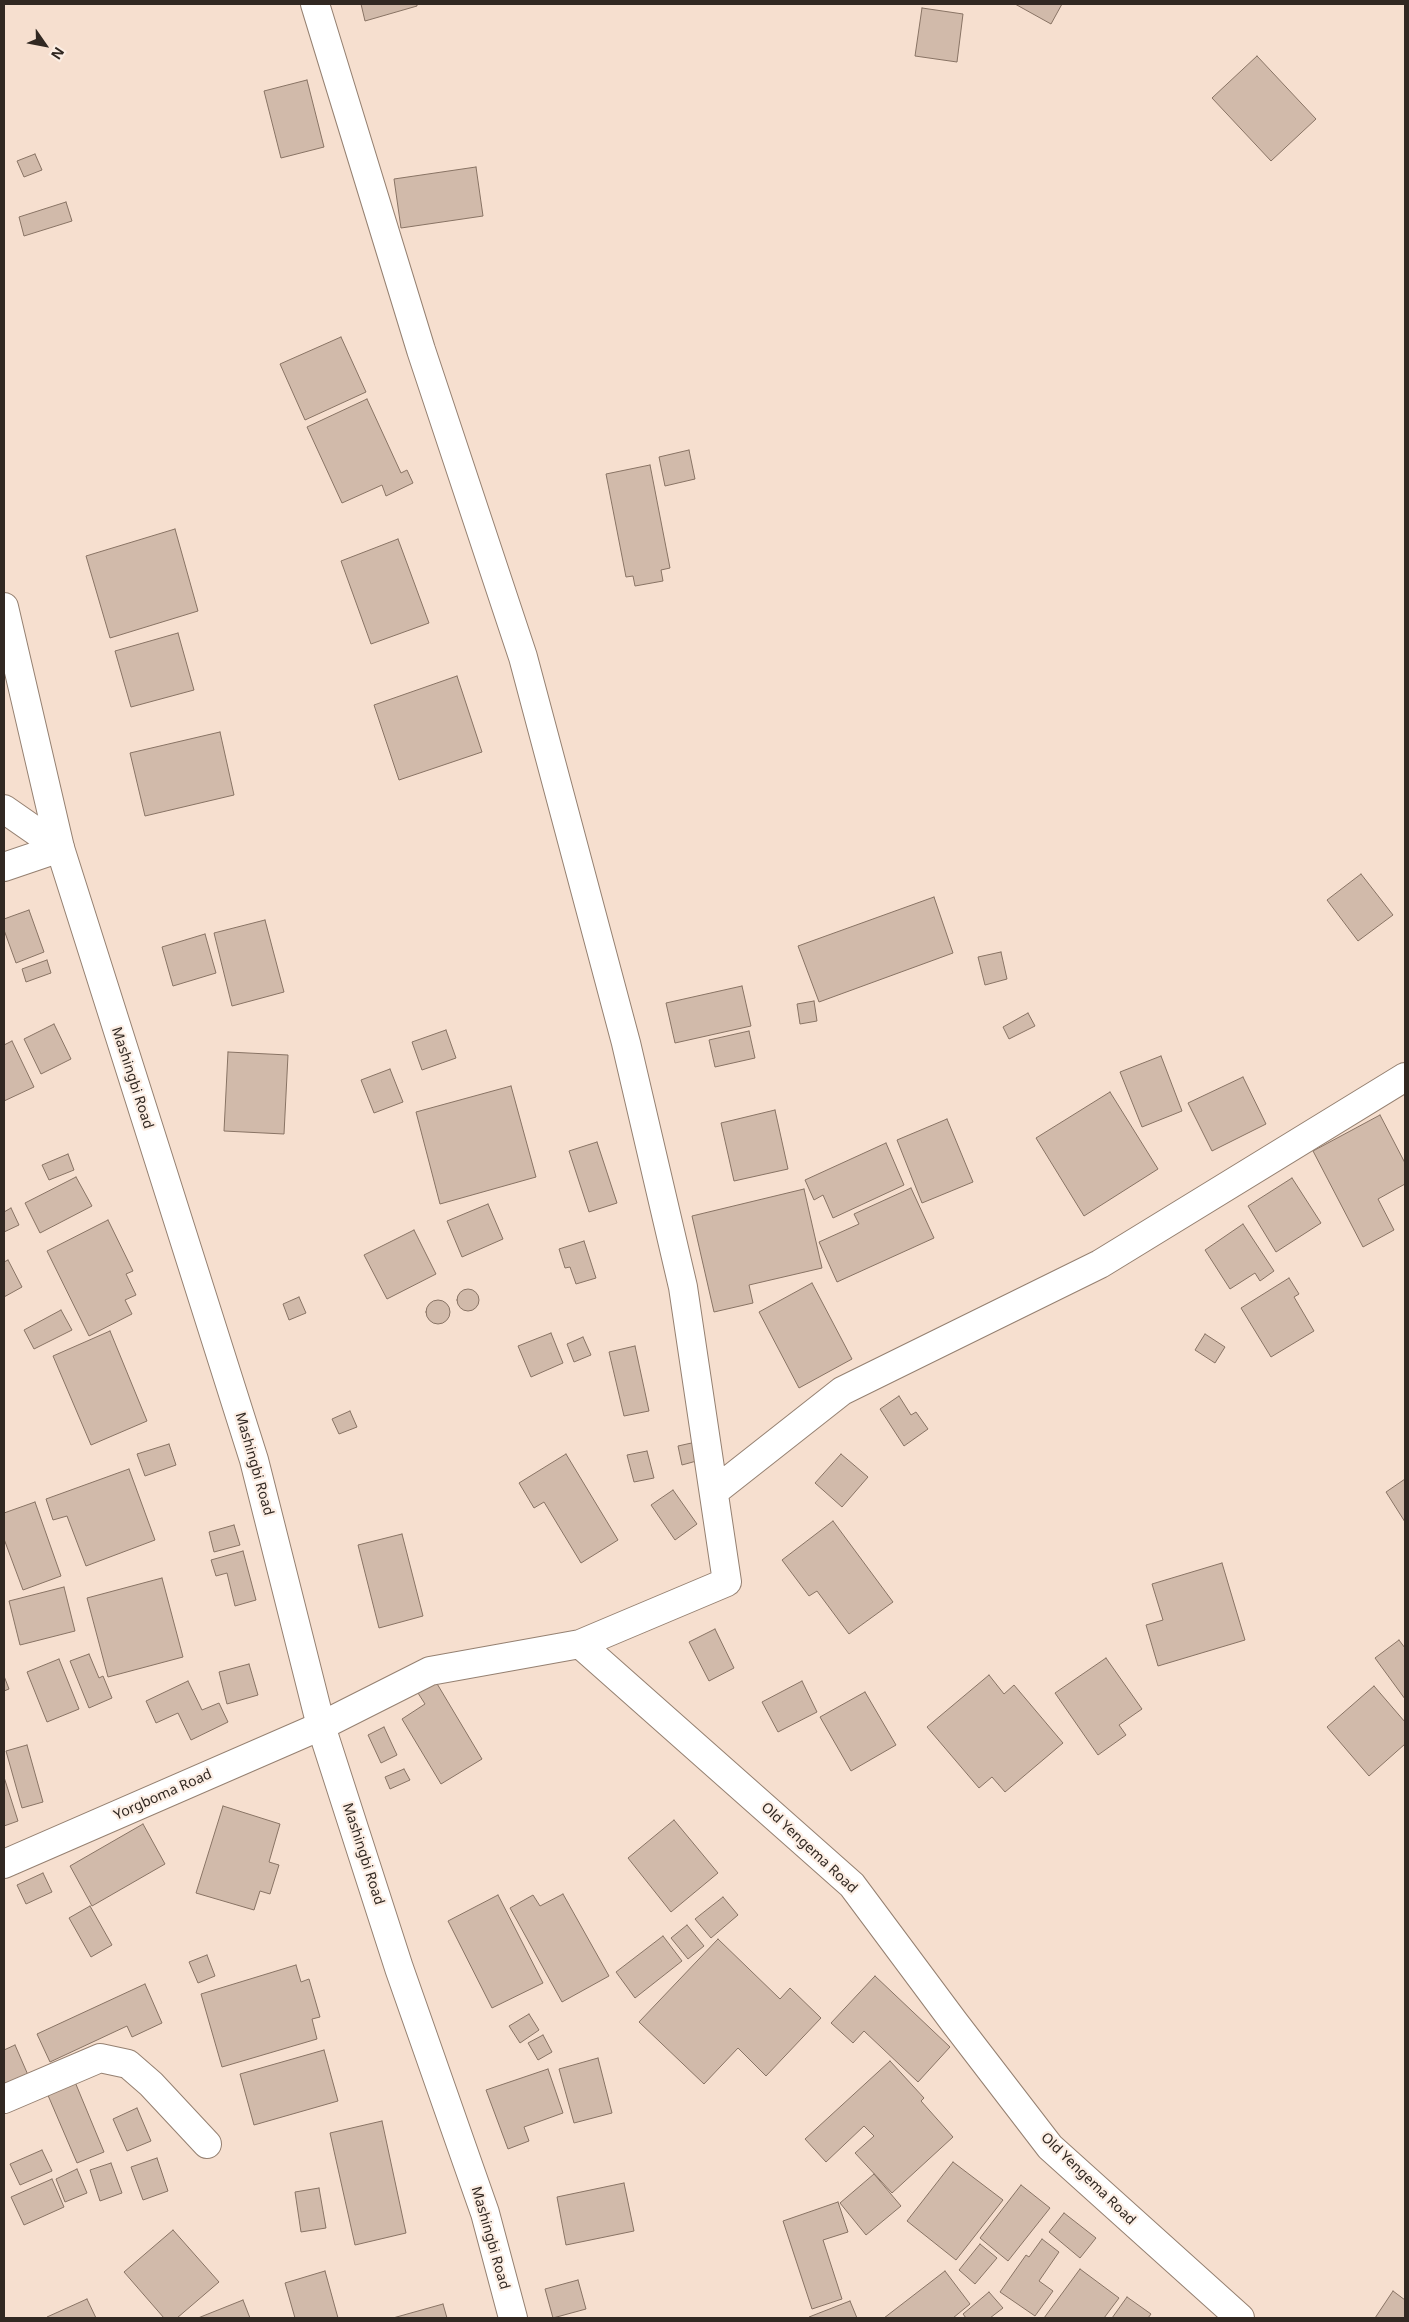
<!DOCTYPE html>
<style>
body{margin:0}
#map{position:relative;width:1409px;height:2322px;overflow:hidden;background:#f6dfcf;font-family:"Noto Sans",sans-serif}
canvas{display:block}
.frame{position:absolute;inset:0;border:5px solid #312822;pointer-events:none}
.north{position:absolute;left:20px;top:20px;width:50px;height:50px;-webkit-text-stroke:4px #fceee4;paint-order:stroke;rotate:123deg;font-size:14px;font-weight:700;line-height:20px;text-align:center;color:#312822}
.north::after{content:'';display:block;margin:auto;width:18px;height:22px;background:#312822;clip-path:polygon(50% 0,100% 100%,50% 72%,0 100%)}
</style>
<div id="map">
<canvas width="1409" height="2322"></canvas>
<div class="frame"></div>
<div class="north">N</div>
</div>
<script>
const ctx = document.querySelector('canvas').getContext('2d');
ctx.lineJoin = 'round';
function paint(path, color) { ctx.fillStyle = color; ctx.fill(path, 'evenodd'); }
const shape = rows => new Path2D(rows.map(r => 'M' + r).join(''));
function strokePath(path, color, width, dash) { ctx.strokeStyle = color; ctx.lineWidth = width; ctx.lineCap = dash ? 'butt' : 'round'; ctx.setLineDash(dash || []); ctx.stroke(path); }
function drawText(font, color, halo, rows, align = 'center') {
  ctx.font = font + ' "Noto Sans",sans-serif'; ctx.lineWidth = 4.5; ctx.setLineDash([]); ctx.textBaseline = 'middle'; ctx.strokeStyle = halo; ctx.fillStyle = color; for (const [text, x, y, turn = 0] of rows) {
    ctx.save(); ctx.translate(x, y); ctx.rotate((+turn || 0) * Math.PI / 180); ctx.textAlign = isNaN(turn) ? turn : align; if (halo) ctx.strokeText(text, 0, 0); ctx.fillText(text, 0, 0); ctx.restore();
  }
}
const building = shape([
 [361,4,417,4,417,6,365,21,361,4],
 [1015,4,1062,4,1051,24,1015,4],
 [922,8,963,14,957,62,915,56,922,8],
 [1257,56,1316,119,1271,161,1212,98,1257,56],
 [307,80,324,147,281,158,264,91,307,80],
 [35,154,42,170,24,177,17,161,35,154],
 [476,167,483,216,401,228,394,179,476,167],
 [66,202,72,221,24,236,19,217,66,202],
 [341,337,366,392,305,420,280,364,341,337],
 [367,399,401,473,407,470,413,483,386,496,382,485,342,503,307,427,367,399],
 [689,450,695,479,665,486,659,457,689,450],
 [650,465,670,568,661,570,663,581,635,586,633,576,626,577,606,474,650,465],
 [175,529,198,611,110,638,86,556,175,529],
 [398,539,429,623,371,644,341,561,398,539],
 [178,633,194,690,131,707,115,651,178,633],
 [457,676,482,752,399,780,374,705,457,676],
 [220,732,234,795,145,816,130,753,220,732],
 [1361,874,1393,915,1358,941,1327,900,1361,874],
 [934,897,953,953,819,1002,798,946,934,897],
 [29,910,44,952,16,963,4,930,4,919,29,910],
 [265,920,284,992,232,1006,214,933,265,920],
 [205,934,216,973,173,986,162,947,205,934],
 [1001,952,1007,979,985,985,978,957,1001,952],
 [47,960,51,973,26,982,22,969,47,960],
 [742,986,751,1026,675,1043,666,1003,742,986],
 [814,1001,817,1021,800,1024,797,1004,814,1001],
 [1028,1013,1035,1026,1009,1039,1003,1027,1028,1013],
 [54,1024,71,1059,41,1074,24,1039,54,1024],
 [446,1030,456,1058,422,1070,412,1042,446,1030],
 [749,1031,755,1058,715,1067,709,1040,749,1031],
 [12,1041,34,1087,4,1101,4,1045,12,1041],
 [228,1052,288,1055,284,1134,224,1131,228,1052],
 [1161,1056,1182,1111,1142,1127,1120,1072,1161,1056],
 [390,1069,403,1102,374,1113,361,1080,390,1069],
 [1243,1077,1266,1124,1212,1151,1188,1103,1243,1077],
 [511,1086,536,1177,440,1204,416,1112,511,1086],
 [1110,1092,1158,1169,1084,1216,1036,1138,1110,1092],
 [775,1110,788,1169,734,1181,721,1123,775,1110],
 [1380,1115,1405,1163,1405,1184,1378,1199,1394,1230,1363,1247,1313,1151,1380,1115],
 [947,1119,973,1182,922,1203,897,1140,947,1119],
 [597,1142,617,1203,589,1212,569,1151,597,1142],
 [886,1143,904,1185,833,1218,823,1195,814,1200,805,1180,886,1143],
 [68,1154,74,1170,49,1180,42,1165,68,1154],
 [76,1177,92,1206,40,1233,25,1203,76,1177],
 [1292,1178,1321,1223,1276,1252,1248,1206,1292,1178],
 [911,1188,934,1238,837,1282,819,1242,859,1224,854,1214,911,1188],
 [804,1189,822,1268,749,1285,753,1303,714,1312,692,1216,804,1189],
 [488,1204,503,1239,462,1257,447,1221,488,1204],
 [11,1208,19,1225,4,1232,4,1212,11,1208],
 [108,1220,133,1271,126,1274,136,1295,125,1300,132,1314,89,1336,47,1251,108,1220],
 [1243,1224,1274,1271,1260,1281,1255,1273,1230,1289,1205,1250,1243,1224],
 [414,1230,436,1274,387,1299,364,1255,414,1230],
 [584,1241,596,1278,576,1284,570,1267,565,1268,559,1249,584,1241],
 [8,1260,22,1287,4,1297,4,1262,8,1260],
 [1289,1278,1299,1294,1294,1297,1314,1331,1271,1357,1241,1308,1289,1278],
 [812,1283,852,1359,799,1388,759,1312,812,1283],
 '457 1300a11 11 0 1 1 22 0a11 11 0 1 1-22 0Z',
 [299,1297,306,1313,289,1320,283,1304,299,1297],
 '426 1312a12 12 0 1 1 24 0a12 12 0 1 1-24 0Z',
 [61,1310,72,1330,34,1349,24,1330,61,1310],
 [110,1331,147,1421,91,1445,53,1356,110,1331],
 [551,1333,563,1363,531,1377,518,1346,551,1333],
 [1205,1334,1225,1347,1215,1363,1195,1350,1205,1334],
 [583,1337,591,1355,574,1362,567,1344,583,1337],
 [635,1346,649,1411,624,1416,609,1352,635,1346],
 [899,1396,911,1415,916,1412,928,1429,904,1446,880,1409,899,1396],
 [350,1411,357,1427,339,1434,332,1419,350,1411],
 [696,1442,700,1460,682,1465,678,1446,696,1442],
 [169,1444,176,1465,145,1476,137,1454,169,1444],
 [647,1451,654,1478,634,1482,627,1455,647,1451],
 [566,1454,618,1540,581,1563,544,1502,534,1508,519,1483,566,1454],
 [841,1454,868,1477,842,1507,815,1483,841,1454],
 [129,1469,155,1540,86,1566,67,1516,53,1520,46,1499,129,1469],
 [1405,1479,1405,1522,1386,1492,1405,1479],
 [673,1490,697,1524,675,1540,651,1505,673,1490],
 [35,1502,61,1576,23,1590,4,1539,4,1513,35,1502],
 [833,1521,893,1602,849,1634,817,1591,809,1596,782,1560,833,1521],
 [234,1525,240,1545,214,1552,209,1532,234,1525],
 [402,1534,423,1616,379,1628,358,1545,402,1534],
 [243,1551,256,1600,235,1606,227,1573,216,1576,211,1560,243,1551],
 [1222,1563,1245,1640,1158,1666,1146,1625,1163,1620,1152,1584,1222,1563],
 [162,1578,183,1657,108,1677,87,1598,162,1578],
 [64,1587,75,1631,20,1645,9,1601,64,1587],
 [715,1629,734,1668,709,1681,689,1642,715,1629],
 [1399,1640,1405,1648,1405,1699,1375,1658,1399,1640],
 [89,1654,99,1678,103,1676,112,1698,89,1708,70,1661,89,1654],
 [1106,1658,1142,1709,1119,1725,1126,1735,1098,1755,1055,1693,1106,1658],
 [59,1659,79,1709,47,1722,27,1672,59,1659],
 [249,1664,258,1695,227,1704,219,1672,249,1664],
 [989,1675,1004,1694,1014,1685,1063,1743,1005,1792,992,1777,979,1788,927,1727,989,1675],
 [4,1676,9,1689,4,1691,4,1676],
 [188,1681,202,1710,219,1703,228,1722,191,1740,178,1713,156,1723,146,1701,188,1681],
 [802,1681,817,1712,778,1732,762,1702,802,1681],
 [436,1682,482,1759,441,1784,402,1719,425,1704,418,1693,436,1682],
 [1374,1686,1405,1722,1405,1744,1369,1776,1327,1727,1374,1686],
 [865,1692,896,1745,851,1771,820,1717,865,1692],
 [384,1727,397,1755,381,1763,368,1735,384,1727],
 [27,1745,43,1802,22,1808,6,1751,27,1745],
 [404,1769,410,1780,390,1789,385,1777,404,1769],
 [4,1777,18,1821,4,1826,4,1777],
 [223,1806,280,1824,269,1862,279,1865,270,1894,260,1891,254,1910,196,1893,223,1806],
 [674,1820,718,1873,671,1912,628,1858,674,1820],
 [143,1824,165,1864,92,1906,70,1866,143,1824],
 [43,1873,52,1892,26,1904,17,1885,43,1873],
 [563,1894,609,1976,562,2002,510,1908,533,1895,540,1906,563,1894],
 [498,1895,543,1983,492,2008,448,1921,498,1895],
 [723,1897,738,1915,711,1938,695,1919,723,1897],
 [90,1906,112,1945,91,1957,69,1918,90,1906],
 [687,1925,704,1946,688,1959,671,1938,687,1925],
 [663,1936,682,1961,635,1998,616,1972,663,1936],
 [718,1939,780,1999,790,1988,821,2018,766,2076,738,2048,704,2084,639,2022,718,1939],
 [207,1955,215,1976,198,1983,189,1962,207,1955],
 [296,1965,301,1982,309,1979,320,2017,312,2019,317,2039,222,2067,201,1994,296,1965],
 [875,1976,950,2047,918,2082,864,2031,853,2043,831,2023,875,1976],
 [145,1984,162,2023,132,2037,127,2026,50,2062,37,2034,145,1984],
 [529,2014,539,2030,520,2043,509,2026,529,2014],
 [543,2035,552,2052,538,2060,528,2043,543,2035],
 [15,2045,28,2075,4,2086,4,2050,15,2045],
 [324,2050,338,2101,254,2125,240,2074,324,2050],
 [598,2058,612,2113,574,2123,559,2069,598,2058],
 [890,2061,924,2098,921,2101,953,2137,892,2193,855,2153,874,2136,864,2126,826,2162,805,2139,890,2061],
 [548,2069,563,2113,524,2127,529,2141,508,2149,486,2090,548,2069],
 [75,2082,104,2152,77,2163,47,2093,75,2082],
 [137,2108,151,2141,127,2151,113,2119,137,2108],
 [382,2121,406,2233,355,2245,330,2133,382,2121],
 [42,2150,52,2171,20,2185,10,2164,42,2150],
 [157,2158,168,2191,143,2200,131,2167,157,2158],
 [953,2162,1003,2200,956,2260,907,2221,953,2162],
 [111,2163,122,2193,100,2201,90,2170,111,2163],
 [77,2169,87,2193,65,2202,56,2179,77,2169],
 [874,2174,901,2206,866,2235,840,2203,874,2174],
 [52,2179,64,2207,24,2225,11,2197,52,2179],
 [624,2183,634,2231,566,2245,557,2197,624,2183],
 [1021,2185,1050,2208,1008,2261,980,2238,1021,2185],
 [319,2188,326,2228,301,2232,295,2192,319,2188],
 [838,2202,848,2232,823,2240,842,2299,812,2309,783,2221,838,2202],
 [1064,2213,1096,2238,1080,2258,1049,2232,1064,2213],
 [173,2230,219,2282,177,2318,164,2318,124,2272,173,2230],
 [1042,2239,1059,2252,1039,2281,1053,2291,1035,2316,1000,2292,1026,2255,1029,2257,1042,2239],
 [980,2244,997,2258,975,2284,959,2270,980,2244],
 [1080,2269,1119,2298,1104,2318,1044,2318,1080,2269],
 [325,2271,338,2318,295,2318,285,2283,325,2271],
 [945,2271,970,2304,953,2318,884,2318,945,2271],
 [578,2280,586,2309,553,2318,545,2289,578,2280],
 [1393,2291,1405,2300,1405,2318,1375,2318,1393,2291],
 [989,2292,1003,2308,990,2318,966,2318,963,2314,989,2292],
 [1127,2297,1151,2314,1148,2318,1112,2318,1127,2297],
 [87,2299,96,2318,47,2318,47,2317,87,2299],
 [243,2300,250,2318,198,2318,243,2300],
 [850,2301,857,2318,809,2318,809,2317,850,2301],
 [443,2304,447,2318,393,2318,443,2304]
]);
paint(building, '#d1baaa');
strokePath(building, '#887364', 1);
const minor = shape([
 [4,809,60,848],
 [4,867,60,848],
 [715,1491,842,1391,1100,1264,1405,1077],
 [580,1644,852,1885,954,2022,1050,2147,1240,2318],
 [4,1864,321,1726,430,1671,580,1644,727,1582,683,1287,626,1043,523,657,421,350,315,4],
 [4,2099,100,2058,128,2064,151,2084,207,2144]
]);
const major = shape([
 [4,607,60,848,254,1460,321,1726,399,1968,485,2213,513,2318]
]);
strokePath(minor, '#958071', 30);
strokePath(major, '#958071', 30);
strokePath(minor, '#fff', 28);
strokePath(major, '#fff', 28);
drawText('14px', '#312822', '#fceee4', [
 ["Mashingbi Road",132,1078,72],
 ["Mashingbi Road",254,1464,74],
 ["Yorgboma Road",163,1795,-24],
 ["Old Yengema Road",809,1848,43],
 ["Mashingbi Road",363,1854,72],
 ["Old Yengema Road",1088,2179,44],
 ["Mashingbi Road",490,2238,74]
]);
</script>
